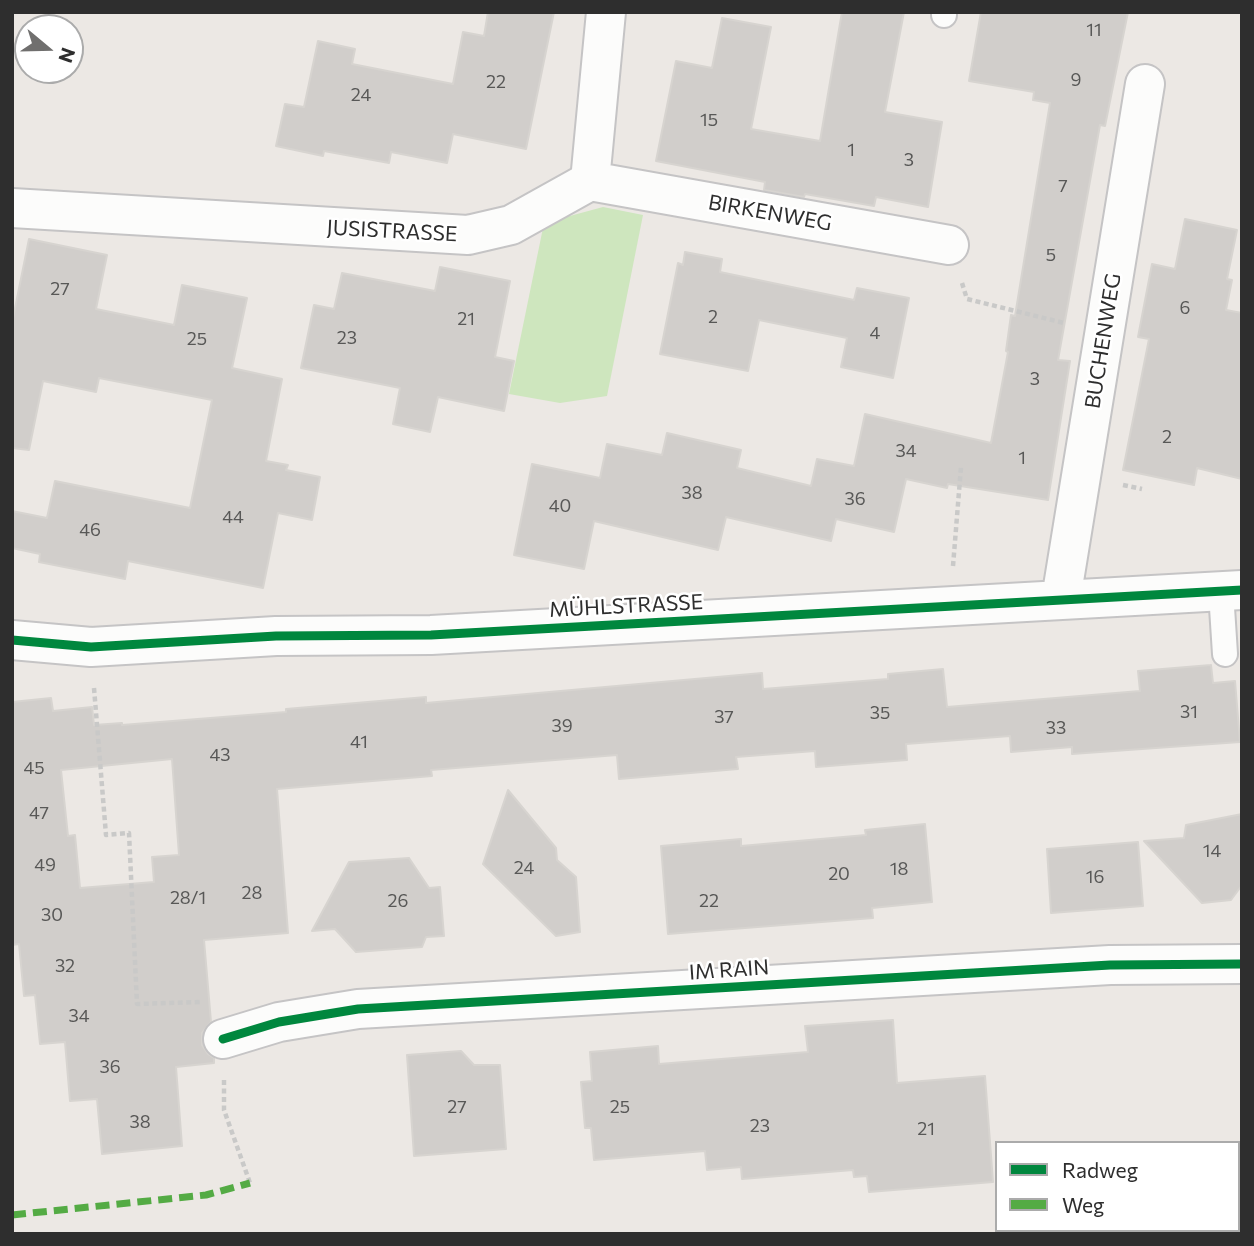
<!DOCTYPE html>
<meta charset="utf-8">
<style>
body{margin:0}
#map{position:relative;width:1254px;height:1246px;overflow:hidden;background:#ece8e4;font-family:Commissioner,sans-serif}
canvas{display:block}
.frame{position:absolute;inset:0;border:14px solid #2e2e2e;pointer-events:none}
.legend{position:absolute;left:995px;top:1141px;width:245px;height:91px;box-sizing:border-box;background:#fff;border:2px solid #ababab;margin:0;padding:9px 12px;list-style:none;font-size:21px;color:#2e2e2e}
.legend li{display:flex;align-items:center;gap:14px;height:35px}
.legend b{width:35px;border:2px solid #ababab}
.north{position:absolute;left:14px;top:14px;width:70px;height:70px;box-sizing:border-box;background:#fff;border:2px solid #ababab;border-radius:50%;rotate:109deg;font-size:19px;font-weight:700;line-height:28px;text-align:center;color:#2e2e2e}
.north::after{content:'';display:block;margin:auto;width:24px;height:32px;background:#706f6e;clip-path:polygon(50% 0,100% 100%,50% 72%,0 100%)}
</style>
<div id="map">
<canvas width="1254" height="1246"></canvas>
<div class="frame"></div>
<ul class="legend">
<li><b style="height:9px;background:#00873e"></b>Radweg</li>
<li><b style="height:9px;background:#54ab44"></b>Weg</li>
</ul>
<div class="north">N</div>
</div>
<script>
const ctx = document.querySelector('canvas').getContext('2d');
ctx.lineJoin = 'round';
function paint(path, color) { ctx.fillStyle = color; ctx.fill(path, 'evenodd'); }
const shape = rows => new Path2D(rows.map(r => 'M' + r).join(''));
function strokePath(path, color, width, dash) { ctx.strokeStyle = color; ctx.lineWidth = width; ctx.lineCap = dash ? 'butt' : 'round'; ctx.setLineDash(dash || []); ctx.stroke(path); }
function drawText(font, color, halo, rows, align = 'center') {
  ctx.font = font + ' Commissioner,sans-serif'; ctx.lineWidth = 5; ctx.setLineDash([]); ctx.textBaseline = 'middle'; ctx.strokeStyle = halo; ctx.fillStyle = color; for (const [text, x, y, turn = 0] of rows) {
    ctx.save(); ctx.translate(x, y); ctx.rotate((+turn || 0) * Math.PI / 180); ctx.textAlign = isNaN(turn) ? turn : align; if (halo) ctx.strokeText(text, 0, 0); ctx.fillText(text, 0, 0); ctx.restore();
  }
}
paint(shape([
 [603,207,643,215,607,396,560,403,509,394,544,223]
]), '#cee6be');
const building = shape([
 [488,12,554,12,526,149,453,134,447,163,391,152,389,163,324,151,323,156,276,146,285,104,304,107,318,41,355,49,352,64,453,84,463,32,484,36,488,12],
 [842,12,904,12,885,112,942,122,928,207,876,197,874,206,805,194,804,197,764,190,765,182,656,161,676,61,712,68,722,18,771,27,751,129,820,141,842,12],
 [981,12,1128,12,1105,126,1100,125,1058,360,1070,361,1048,500,948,484,947,488,906,479,894,532,836,519,831,541,726,517,718,550,594,521,584,569,514,555,532,464,600,478,607,444,662,455,667,433,741,450,737,468,811,486,817,459,854,466,865,414,991,443,1008,352,1006,351,1011,315,1015,316,1050,103,1033,100,1034,92,969,81,981,12],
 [1185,219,1237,230,1227,279,1232,280,1226,310,1242,313,1242,479,1197,468,1194,485,1123,470,1149,339,1138,337,1152,264,1175,269,1185,219],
 [29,239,107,255,96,309,174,325,182,285,247,298,232,368,282,379,266,461,288,465,286,470,320,477,312,520,278,513,263,588,128,561,125,579,39,562,40,554,12,548,12,511,47,518,55,481,190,508,212,400,99,378,96,392,43,381,29,450,12,448,12,323,29,239],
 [685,252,722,259,720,272,854,300,857,288,909,298,893,378,841,367,847,338,759,320,748,371,660,354,678,263,683,265,685,252],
 [440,267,510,281,495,357,514,361,504,411,438,397,430,432,393,424,400,388,301,368,314,305,334,309,342,273,435,291,440,267],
 [1211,665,1213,683,1235,681,1240,742,1072,754,1072,747,1011,752,1010,736,906,744,907,760,816,767,815,751,736,757,738,769,619,779,617,755,431,770,432,776,277,789,288,933,204,940,211,1022,202,1033,202,1045,208,1054,214,1058,214,1063,176,1067,182,1146,102,1154,97,1099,70,1101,65,1042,40,1044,35,995,24,996,19,944,12,945,12,702,51,698,53,711,92,707,94,725,122,723,122,725,286,712,286,709,426,697,426,703,762,673,763,689,888,679,888,674,943,669,947,707,1140,691,1138,671,1211,665],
 [172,759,179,855,152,857,154,882,80,888,75,835,68,836,61,770,172,759],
 [508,790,556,848,557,860,576,877,580,932,556,936,483,864,508,790],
 [1242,814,1242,885,1231,900,1202,903,1144,841,1184,838,1186,825,1242,814],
 [925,824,932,902,872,908,873,918,668,934,661,846,741,839,741,846,866,835,865,830,925,824],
 [1138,842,1143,906,1051,913,1047,849,1138,842],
 [409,858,429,888,440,887,444,936,426,937,422,947,356,952,335,929,312,931,349,862,409,858],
 [893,1020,897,1083,985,1076,993,1182,869,1192,867,1176,854,1177,853,1170,742,1179,741,1167,707,1170,705,1151,594,1160,591,1128,585,1128,581,1082,592,1081,590,1052,658,1046,659,1064,808,1052,805,1026,893,1020],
 [461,1051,474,1065,500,1065,506,1149,414,1156,407,1055,461,1051]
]);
paint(building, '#d1cecb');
strokePath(building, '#d7d4d0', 2);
const service = shape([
 [944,15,944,12],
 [1221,592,1225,654]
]);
const minor = shape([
 [590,181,949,245],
 [12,208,468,235,511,225,590,181,606,12],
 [1061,599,1145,84],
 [12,640,91,647,276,636,431,635,1242,590],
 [223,1039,279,1022,358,1009,1110,965,1242,964]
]);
strokePath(service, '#c5c4c5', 28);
strokePath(minor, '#c5c4c5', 42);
strokePath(shape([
 [962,283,967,299,1064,323],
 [1123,485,1142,489],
 [953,566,961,467],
 [94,688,106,835,129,833,137,1004,200,1002],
 [224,1080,224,1110,250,1183]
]), '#c9c9c8', 4.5, [5, 3.5]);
strokePath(service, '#fcfcfb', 24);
strokePath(minor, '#fcfcfb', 38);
strokePath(shape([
 [12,1215,206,1195,250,1183]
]), '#54ab44', 7, [14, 7]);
strokePath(shape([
 [12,640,91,647,276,636,431,635,1242,590],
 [223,1039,279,1022,358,1009,1110,965,1242,964]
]), '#00873e', 9);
drawText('18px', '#585857', null, [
 ["11",1094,30],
 ["9",1076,80],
 ["22",496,82],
 ["24",361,95],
 ["15",709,120],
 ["1",851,150],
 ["3",909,160],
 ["7",1063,186],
 ["5",1051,255],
 ["27",60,289],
 ["6",1185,308],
 ["2",713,317],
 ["21",466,319],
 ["4",875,333],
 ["23",347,338],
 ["25",197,339],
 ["3",1035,379],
 ["2",1167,437],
 ["34",906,451],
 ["1",1022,458],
 ["38",692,493],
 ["36",855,499],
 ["40",560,506],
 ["44",233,517],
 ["46",90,530],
 ["31",1189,712],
 ["35",880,713],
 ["37",724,717],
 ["39",562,726],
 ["33",1056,728],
 ["41",359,742],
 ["43",220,755],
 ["45",34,768],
 ["47",39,813],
 ["14",1212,851],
 ["49",45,865],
 ["24",524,868],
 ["18",899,869],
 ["20",839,874],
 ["16",1095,877],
 ["28",252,893],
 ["28/1",188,898],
 ["26",398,901],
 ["22",709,901],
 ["30",52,915],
 ["32",65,966],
 ["34",79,1016],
 ["36",110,1067],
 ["27",457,1107],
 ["25",620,1107],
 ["38",140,1122],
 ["23",760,1126],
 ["21",926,1129]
]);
drawText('21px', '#2e2e2e', '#fff', [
 ["BIRKENWEG",770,213,10],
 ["JUSISTRASSE",392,231,3],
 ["BUCHENWEG",1103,341,-81],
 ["MÜHLSTRASSE",626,606,-3],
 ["IM RAIN",729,970,-4]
]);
</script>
